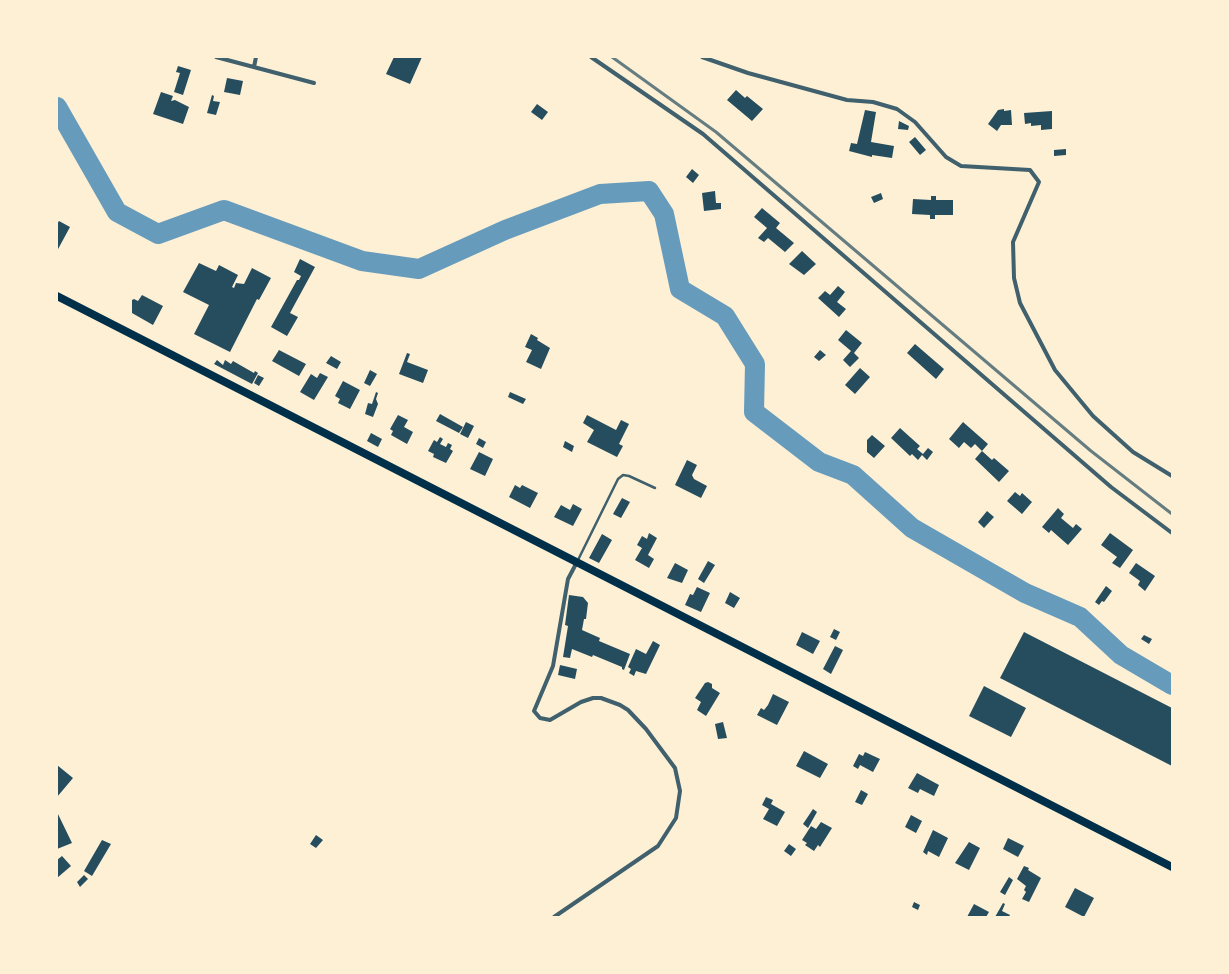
<!DOCTYPE html>
<style>
body{margin:0}
#map{position:relative;width:1229px;height:974px;overflow:hidden;background:#fdf0d5;font-family:"Space Grotesk",sans-serif}
canvas{display:block}
.frame{position:absolute;inset:0;border:58px solid #fdf0d5;pointer-events:none}
</style>
<div id="map">
<canvas width="1229" height="974"></canvas>
<div class="frame"></div>
</div>
<script>
const ctx = document.querySelector('canvas').getContext('2d');
ctx.lineJoin = 'round';
const shape = rows => new Path2D(rows.map(r => 'M' + r).join(''));
function strokePath(path, color, width, dash) { ctx.strokeStyle = color; ctx.lineWidth = width; ctx.lineCap = dash ? 'butt' : 'round'; ctx.setLineDash(dash || []); ctx.stroke(path); }
function paint(path, color) { ctx.fillStyle = color; ctx.fill(path, 'evenodd'); }
strokePath(shape([
 [57,107,117,212,158,234,224,210,362,261,419,269,505,230,600,194,649,191,664,214,680,289,725,316,755,364,754,412,819,462,853,475,912,528,1025,593,1080,617,1121,655,1172,685]
]), '#669bbc', 20);
paint(shape([
 [394,57,422,57,410,84,386,74],
 [178,66,191,70,183,95,174,92,180,73,176,72],
 [227,78,243,81,240,95,224,92],
 [736,90,745,98,747,96,763,109,752,121,727,100],
 [161,92,173,96,171,101,175,100,189,107,183,124,153,114],
 [212,95,214,96,213,101,220,102,216,115,207,113],
 [537,104,548,112,542,120,531,112],
 [1004,109,1004,111,1011,110,1012,125,1001,125,997,131,988,124,998,110],
 [865,110,876,112,871,142,894,146,892,158,872,155,872,157,849,151,851,143,857,144],
 [1052,111,1052,129,1041,130,1041,125,1031,126,1031,123,1025,124,1024,113],
 [899,121,909,126,908,130,898,129],
 [915,137,926,150,920,155,909,142],
 [1066,149,1066,155,1054,156,1054,150],
 [692,169,699,175,693,183,686,177],
 [715,191,716,203,721,203,721,209,704,211,702,193],
 [881,193,883,199,874,203,871,197],
 [931,196,936,196,936,200,953,200,953,215,935,215,935,219,930,219,930,215,912,214,913,199,931,200],
 [762,208,780,223,776,228,794,243,785,252,768,238,764,242,758,238,767,228,754,217],
 [59,221,70,227,57,251,57,224],
 [802,251,816,264,804,275,789,264],
 [300,259,315,267,290,313,298,317,287,336,271,327,297,280,299,280,301,276,294,272],
 [199,263,216,271,219,265,238,275,232,287,234,288,236,283,244,284,252,268,271,278,259,300,257,299,230,352,194,334,209,305,183,292],
 [838,286,845,292,837,302,846,309,839,317,818,298,825,291,830,295],
 [142,295,163,306,153,325,132,313,132,300,134,299,138,301],
 [846,330,862,343,854,353,859,358,850,367,843,360,851,351,838,340],
 [531,334,538,338,537,340,550,348,541,369,526,362,532,350,525,347],
 [915,344,944,369,936,379,907,353],
 [279,350,306,364,299,376,272,361],
 [820,350,826,355,819,361,814,357],
 [407,353,410,354,407,362,428,370,423,383,399,374],
 [331,356,341,362,337,369,326,363],
 [217,360,223,365,225,360,231,364,233,361,254,373,255,371,258,373,252,384,214,364],
 [860,368,870,377,855,394,845,385],
 [370,370,377,374,370,386,364,383],
 [320,373,328,377,314,400,300,392,311,374,317,378],
 [258,375,264,378,259,386,254,383],
 [343,381,360,390,350,409,338,403,340,399,335,396],
 [376,392,378,393,376,399,378,404,373,417,365,414,368,403,372,404],
 [510,392,526,399,523,404,508,397],
 [440,414,463,427,459,433,436,421],
 [398,415,408,420,404,427,413,432,407,444,391,435,393,431,390,429],
 [587,415,616,430,621,420,629,424,619,444,623,446,617,457,587,442,594,430,583,423],
 [466,422,474,426,468,438,460,434],
 [963,422,988,444,982,451,975,444,971,448,964,442,959,448,949,439],
 [900,428,920,446,917,449,923,454,928,448,933,452,927,460,922,455,918,460,912,454,910,456,891,438],
 [371,433,382,439,378,447,367,441],
 [872,435,885,446,874,458,867,452,867,440],
 [440,437,443,439,440,444,446,447,448,443,452,445,450,449,453,451,446,463,433,457,434,454,428,451,434,440,437,442],
 [479,438,486,442,483,448,476,444],
 [565,441,574,446,572,452,563,447],
 [982,451,992,460,994,458,1009,471,999,482,975,459],
 [479,452,493,459,485,476,470,469],
 [687,460,697,465,692,475,694,479,707,486,701,498,675,485],
 [515,485,520,488,522,485,538,493,530,508,509,497],
 [1015,492,1020,496,1022,493,1032,502,1022,514,1007,501],
 [622,498,630,502,621,518,613,514],
 [573,504,582,509,573,526,554,517,561,505,570,510],
 [1058,508,1064,514,1061,518,1073,528,1076,524,1082,529,1068,545,1051,530,1049,533,1042,527],
 [987,511,994,517,984,528,978,522],
 [649,533,657,538,648,555,654,559,649,568,635,560,642,548,637,545,642,536,647,539],
 [1110,533,1133,550,1120,568,1112,563,1117,557,1101,545],
 [602,534,612,540,599,563,589,558],
 [708,561,715,565,704,583,698,579],
 [675,563,688,570,682,583,667,578],
 [1136,563,1155,576,1145,591,1138,585,1140,581,1129,573],
 [1106,586,1112,591,1104,602,1102,601,1099,605,1095,602],
 [697,587,710,593,701,612,685,605,690,594,693,595],
 [730,592,740,598,734,608,725,603],
 [569,595,583,597,588,603,586,619,584,619,582,630,600,638,599,641,630,654,624,670,622,669,622,667,593,655,592,657,572,649,570,658,563,657,568,626,565,625],
 [834,629,840,632,836,640,830,637],
 [802,632,820,641,813,654,796,645],
 [1024,632,1172,708,1172,766,1000,678],
 [1144,635,1152,639,1149,644,1141,639],
 [653,641,660,645,646,674,636,671,634,676,629,673,631,669,628,667,636,649,646,654],
 [835,646,843,650,831,674,823,669],
 [560,665,577,669,575,679,558,675],
 [708,682,712,684,712,688,720,693,706,716,697,710,701,702,695,698,705,683],
 [984,686,1026,708,1011,737,969,716],
 [773,694,789,702,777,725,757,715,761,708,764,710,768,705],
 [723,722,727,738,718,739,715,724],
 [804,751,828,764,820,778,796,766],
 [865,752,880,759,873,772,860,765,858,769,853,766,859,754,863,756],
 [57,765,73,778,57,797],
 [917,773,939,785,934,796,920,789,918,793,908,788],
 [861,790,868,794,862,805,855,802],
 [766,797,773,800,771,804,785,812,777,826,763,819,769,809,762,805],
 [813,809,817,812,808,828,803,824],
 [57,812,72,843,57,849],
 [911,815,922,821,916,833,905,827],
 [821,822,832,828,820,847,818,845,814,851,805,845,807,843,802,840,811,826,816,829],
 [933,830,948,838,939,857,928,851,927,855,923,852],
 [316,835,323,840,316,848,310,844],
 [1008,838,1024,846,1018,857,1003,849],
 [102,840,111,844,92,876,84,871],
 [969,842,980,848,969,870,955,863],
 [789,844,796,849,791,856,784,851],
 [62,856,71,866,57,878,57,860],
 [1024,866,1029,868,1028,870,1041,878,1029,902,1022,899,1026,892,1024,890,1026,886,1017,879],
 [84,875,88,879,80,887,77,882],
 [1009,877,1013,880,1005,895,1000,892],
 [1075,888,1094,898,1084,917,1065,907],
 [914,902,920,905,918,910,912,907],
 [1003,903,1005,904,1002,911,1010,915,1009,917,995,917],
 [974,904,989,912,986,917,967,917]
]), '#264d5e');
strokePath(shape([
 [578,560,618,479,623,475,629,476,655,488]
]), '#3f606c', 2.5);
strokePath(shape([
 [216,57,314,83],
 [591,57,703,134,1111,487,1172,533],
 [702,57,748,73,847,100,873,102,897,109,915,122,946,157,961,166,1030,170,1039,182,1013,242,1014,278,1020,303,1055,370,1093,416,1133,452,1172,476],
 [254,67,256,57],
 [554,917,658,846,676,818,680,791,675,768,646,729,628,710,620,705,601,698,593,698,581,702,550,720,540,718,534,711,553,666,568,579,577,562]
]), '#3f606c', 4);
strokePath(shape([
 [57,296,1172,867]
]), '#003049', 8);
strokePath(shape([
 [612,57,716,132,1091,451,1172,514]
]), '#657d81', 3);
</script>
